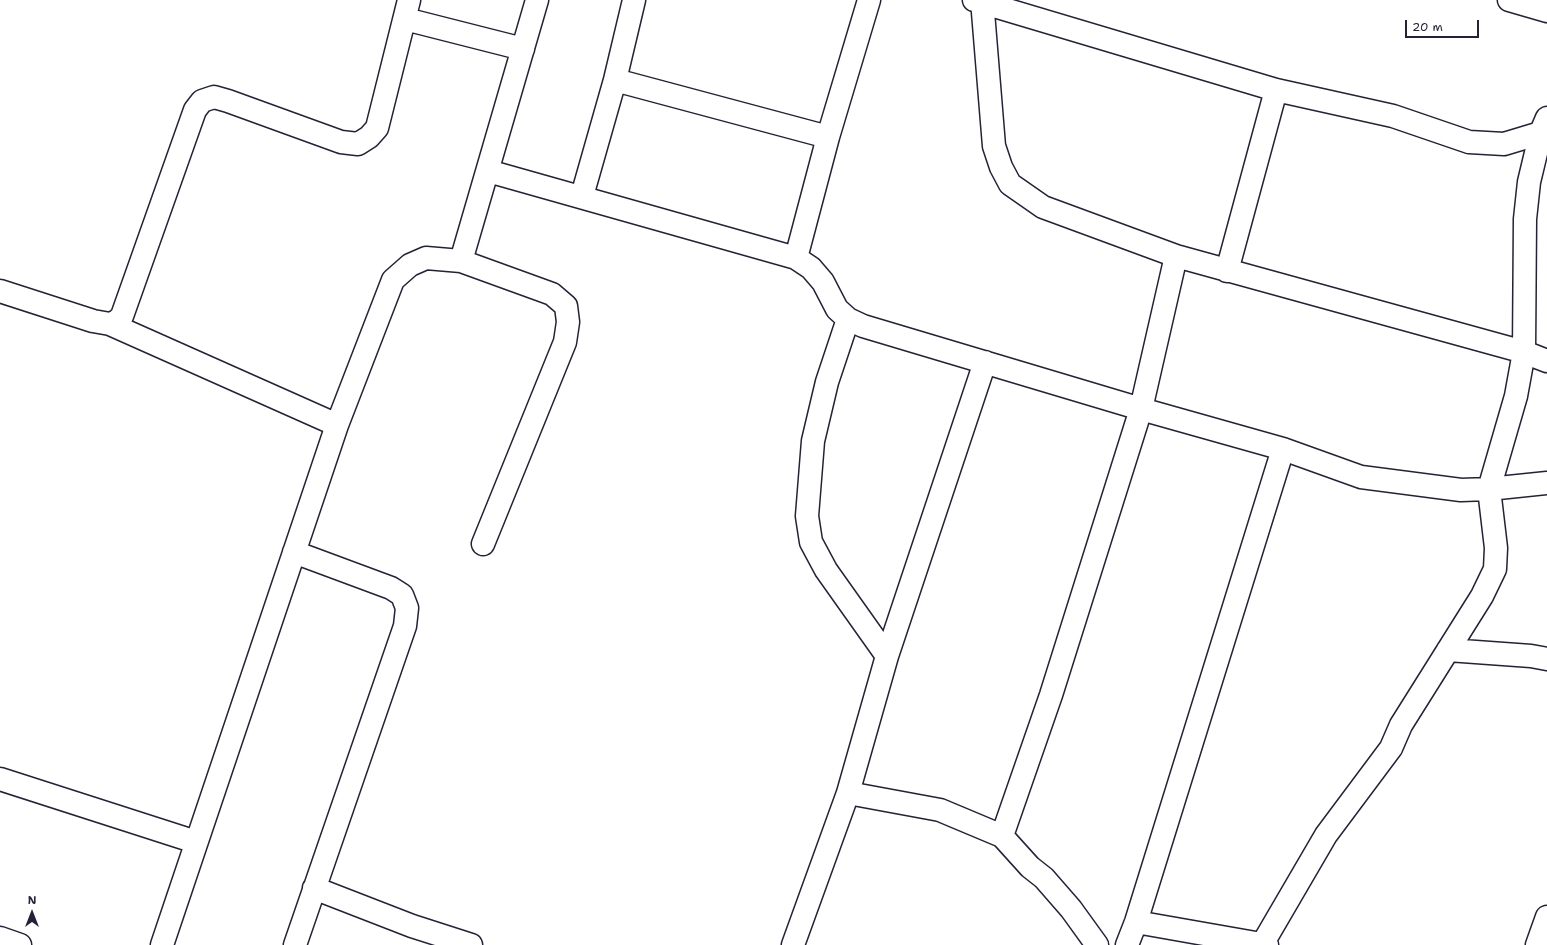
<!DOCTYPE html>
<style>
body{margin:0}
#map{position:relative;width:1547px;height:945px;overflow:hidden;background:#fff;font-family:"Shantell Sans",sans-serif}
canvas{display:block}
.north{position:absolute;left:12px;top:893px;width:40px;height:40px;-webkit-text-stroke:3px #fff;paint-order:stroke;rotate:0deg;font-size:11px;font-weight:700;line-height:16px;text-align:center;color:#22223b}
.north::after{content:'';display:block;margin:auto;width:14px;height:18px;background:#22223b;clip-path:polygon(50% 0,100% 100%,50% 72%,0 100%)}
.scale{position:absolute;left:1405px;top:20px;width:74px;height:18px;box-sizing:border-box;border:2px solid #22223b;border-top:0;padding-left:5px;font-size:12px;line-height:14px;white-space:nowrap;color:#22223b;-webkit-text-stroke:3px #fff;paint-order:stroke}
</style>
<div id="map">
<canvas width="1547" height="945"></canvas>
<div class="north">N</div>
<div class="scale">20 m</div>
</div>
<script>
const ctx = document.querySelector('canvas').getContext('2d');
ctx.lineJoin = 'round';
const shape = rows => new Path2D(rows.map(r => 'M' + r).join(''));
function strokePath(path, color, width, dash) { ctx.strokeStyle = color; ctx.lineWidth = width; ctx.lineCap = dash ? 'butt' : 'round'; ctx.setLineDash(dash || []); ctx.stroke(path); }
const street = shape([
 [974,0,1276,90,1393,116,1469,142,1504,144,1547,131],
 [982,0,994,146,1001,167,1010,184,1043,207,1176,256,1524,352,1547,361],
 [1509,0,1547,11],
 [405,19,523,49],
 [615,80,828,137],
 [488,171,796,258,811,268,823,282,837,309,848,319,863,326,1141,409,1283,449,1361,477,1461,490,1489,489,1547,483],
 [582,196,615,80,634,0],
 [796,258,828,137,869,0],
 [461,261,552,294,566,306,568,322,565,342,483,544],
 [1227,271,1276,90],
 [0,291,93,321,110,324,117,321,122,316,195,110,202,101,214,97,228,101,341,142,358,144,369,137,377,128,409,0],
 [848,319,827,382,813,441,807,516,811,542,826,570,887,656],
 [110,324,337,425],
 [294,552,391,588,402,595,407,608,405,626,295,945],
 [1448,650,1531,656,1547,659],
 [0,779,196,842],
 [848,793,940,810,1002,836,1030,867,1044,878,1071,909,1097,945],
 [1002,836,1051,695,1141,409,1176,256],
 [314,888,412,926,471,945],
 [1136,922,1267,945],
 [0,938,20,945],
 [1263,943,1326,835,1391,748,1401,725,1482,596,1495,569,1496,548,1489,489,1516,396,1524,352,1525,219,1529,182,1541,132,1547,118],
 [162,945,337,425,393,280,410,265,426,258,461,261,537,0],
 [793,945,848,793,887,656,985,362],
 [1127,945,1136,922,1283,449],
 [1537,945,1547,917]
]);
strokePath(street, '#22223b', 25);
strokePath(street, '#fff', 22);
</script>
